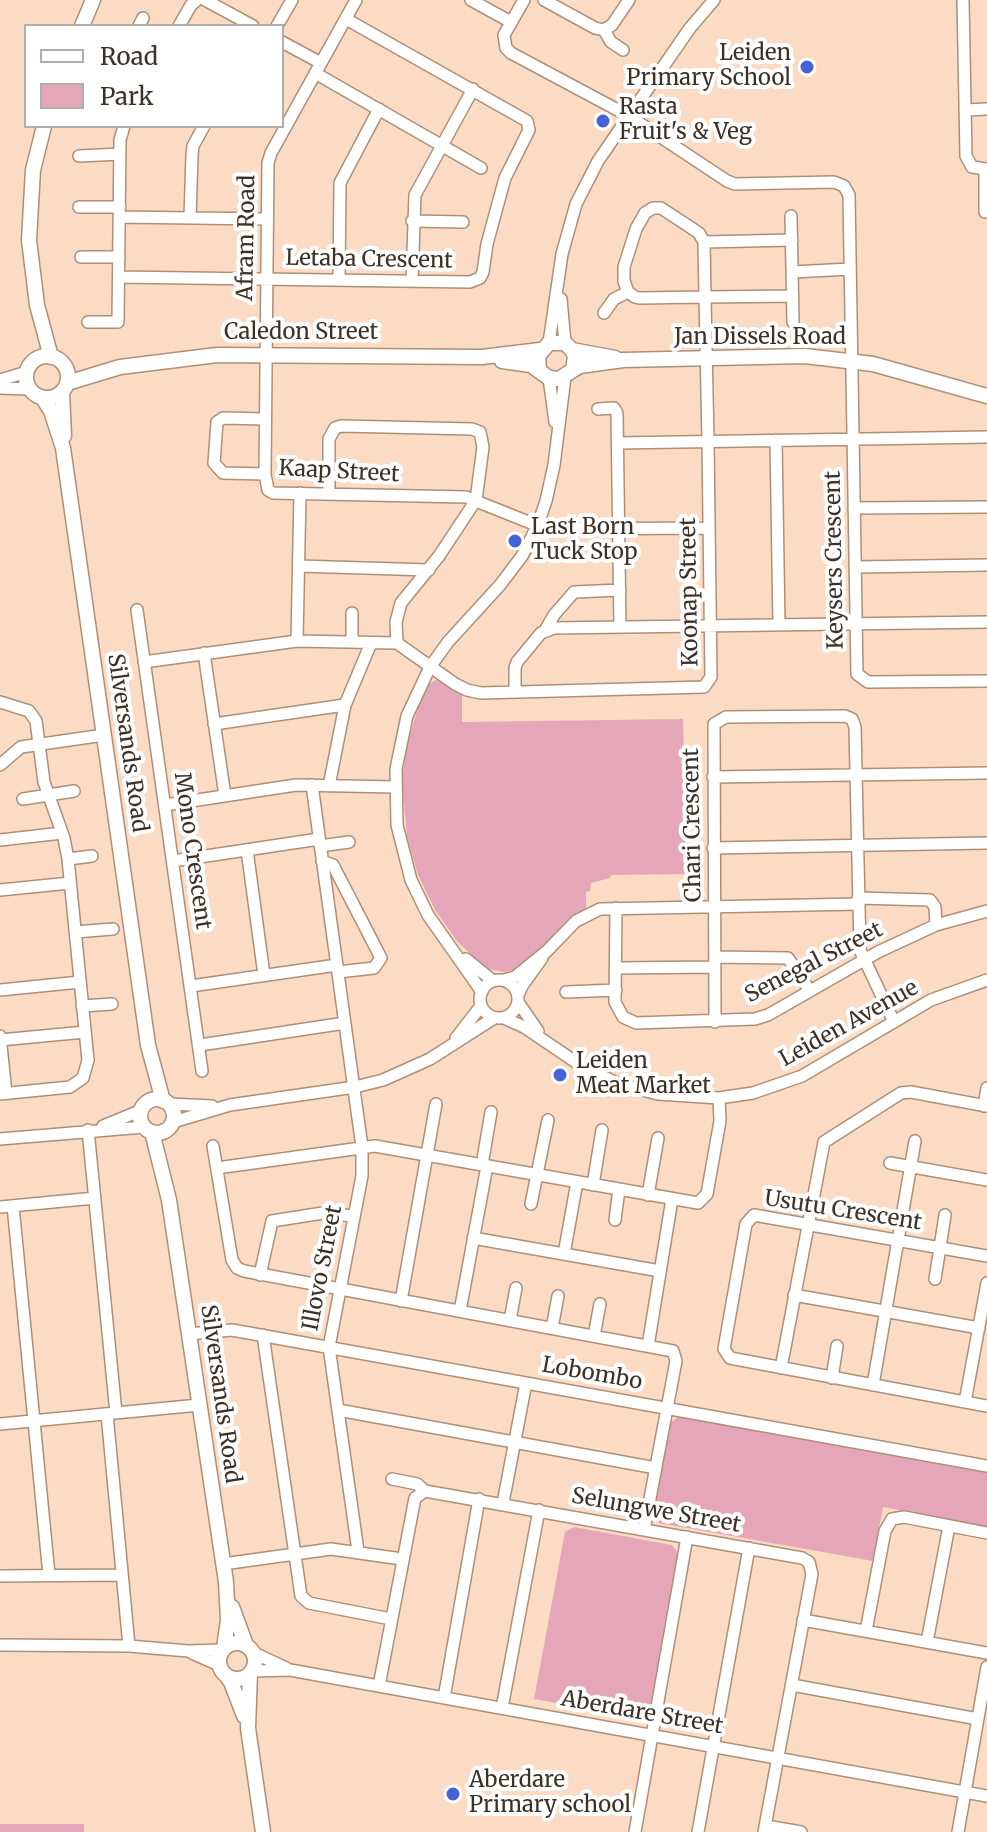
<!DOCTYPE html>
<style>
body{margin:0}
#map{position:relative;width:987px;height:1832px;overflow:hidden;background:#fbdbc3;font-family:Merriweather,serif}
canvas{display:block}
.legend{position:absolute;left:24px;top:24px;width:260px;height:104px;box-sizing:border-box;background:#fff;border:2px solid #b1ada9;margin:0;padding:10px 14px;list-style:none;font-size:24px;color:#3d3127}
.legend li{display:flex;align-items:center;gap:16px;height:40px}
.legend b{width:40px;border:2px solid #b1ada9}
</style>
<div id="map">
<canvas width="987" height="1832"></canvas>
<ul class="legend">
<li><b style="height:10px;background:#fff"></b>Road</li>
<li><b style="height:22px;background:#e6a6ba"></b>Park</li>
</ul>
</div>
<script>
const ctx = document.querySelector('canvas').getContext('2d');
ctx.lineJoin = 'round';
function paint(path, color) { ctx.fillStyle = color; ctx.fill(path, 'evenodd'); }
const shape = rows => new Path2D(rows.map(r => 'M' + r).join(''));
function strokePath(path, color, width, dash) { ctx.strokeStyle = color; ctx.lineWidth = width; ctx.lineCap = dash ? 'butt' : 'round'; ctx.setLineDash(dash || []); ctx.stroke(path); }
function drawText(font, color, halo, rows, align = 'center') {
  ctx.font = font + ' Merriweather,serif'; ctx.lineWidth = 8; ctx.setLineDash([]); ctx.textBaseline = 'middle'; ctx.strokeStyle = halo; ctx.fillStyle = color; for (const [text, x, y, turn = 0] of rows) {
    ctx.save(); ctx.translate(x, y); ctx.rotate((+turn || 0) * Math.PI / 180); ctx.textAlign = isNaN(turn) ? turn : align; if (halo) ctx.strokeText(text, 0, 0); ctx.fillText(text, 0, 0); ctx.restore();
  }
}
paint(shape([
 [436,680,443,680,462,692,462,722,683,719,686,874,611,875,610,878,591,883,590,891,586,892,586,910,526,962,516,969,504,972,485,968,457,941,435,910,418,875,407,837,402,779,408,740,423,693,428,685],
 [678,1417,987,1471,987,1526,883,1507,873,1561,659,1523,653,1515,670,1423],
 [574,1527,672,1545,678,1553,651,1708,641,1718,534,1699,565,1532],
 [0,1824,84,1824,84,1832,0,1832]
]), '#e6a6ba');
const minor = shape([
 [205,0,253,26],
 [356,0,271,153,268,163,265,474,268,490,273,493,466,497,546,529,709,528],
 [471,0,511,22],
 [524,0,504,35,506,48,511,53,629,116,727,181,735,184,834,182,844,186,849,195,857,674,868,682,987,681],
 [544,0,595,28,604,30,611,42,623,50],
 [963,0,966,156,972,167,987,169],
 [139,26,143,18],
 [179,26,191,5,197,0],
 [277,26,292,0],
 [604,30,612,25,629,0],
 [282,42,321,63],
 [315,73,481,168],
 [965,110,987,109],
 [79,156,120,154],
 [985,169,985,212],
 [79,207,120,207],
 [791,216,793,322],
 [120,217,266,219],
 [190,218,192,155,193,146,204,126],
 [412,221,463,222],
 [704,242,792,240],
 [81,257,119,257],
 [792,272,850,269],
 [119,277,470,282,480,278,483,272,487,244,505,178,529,130,527,121,346,19],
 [339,280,340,183,379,109],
 [412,281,415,195,473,89],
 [561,299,565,343],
 [604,313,614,299,628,292],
 [88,322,118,322,120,140,124,126],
 [549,343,562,254,576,204,598,161,629,116,690,28,714,0],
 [549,378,555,422],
 [0,380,27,372],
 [0,388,30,389],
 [598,409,614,408,617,413,620,627],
 [776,440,779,625],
 [618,443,987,437],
 [265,474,223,473,214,463,217,422,223,418,265,419],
 [329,494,329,439,335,428,341,426,472,429,480,432,483,447,476,500,439,556,401,603,396,622,397,643],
 [854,508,987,507],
 [299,566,429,570],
 [855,567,987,565],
 [137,610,202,1071],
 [546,629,554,615,574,592,620,590],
 [297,641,300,493],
 [352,642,352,613],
 [204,653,225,796],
 [144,662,297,641,397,643,455,684,467,690,481,693,704,687,711,677,708,441,705,297,704,242,699,233,661,208,653,208,645,213,636,229,624,267,624,281,628,292,635,297,639,298,705,297,793,296],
 [515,692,515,668,517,662,541,633,554,628,987,622],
 [0,702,29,711,36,721,44,782,64,838,68,859,88,1060,83,1078,70,1087,0,1094],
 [214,724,345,705],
 [0,765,21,747,104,735],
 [713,777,987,773],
 [312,785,362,1147,362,1176,329,1347,358,1551],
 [329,786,345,705,371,643],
 [23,799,74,791],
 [165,805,296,785,395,787],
 [0,840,62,833],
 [320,846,349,842],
 [713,848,987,843],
 [247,850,264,975],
 [68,859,92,856],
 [173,861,319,839],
 [322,861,333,865,381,958,374,968,338,972],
 [0,890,70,883],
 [858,898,930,900,935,907,936,925],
 [616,908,615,1002,623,1017,636,1023,755,1019,768,1015,878,952,936,925,987,911],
 [75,932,113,929],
 [715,957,788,958,810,991],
 [466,959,493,981],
 [616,968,715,967],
 '480 999a19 19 0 1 1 38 0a19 19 0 1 1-38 0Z',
 [504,980,515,977,547,951,576,921,600,909,859,904],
 [191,986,337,965],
 [0,990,80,982],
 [482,992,428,915,411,880,397,825,396,769,407,716,430,667,448,642,500,585,522,556,537,527,546,501,554,465,565,377],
 [566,992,616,990],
 [518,995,522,986,542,958],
 [518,1002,538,1031],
 [82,1006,112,1004],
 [504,1018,524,1027,583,1067,619,1084,658,1094,719,1098,753,1093,802,1076,931,1000,987,980],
 [715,1022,714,724,726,717,845,716,852,719,855,727,860,950,894,1022],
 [0,1036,6,1093],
 [456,1038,481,1006],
 [0,1040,85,1032],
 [200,1045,345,1023],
 [169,1104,212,1106],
 [984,1106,987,1088],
 [173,1122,230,1105,355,1087,383,1080,430,1059,494,1018],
 [103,1126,142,1110],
 [88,1130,116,1413],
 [0,1139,144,1127],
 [213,1146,232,1260,237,1268,244,1271,673,1351,676,1361,644,1530],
 [890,1163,987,1180],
 [482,1165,491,1112],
 [217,1168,375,1146,698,1203,707,1194,720,1121,719,1098],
 [593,1185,602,1130],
 [648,1195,658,1138],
 [531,1204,548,1120],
 [13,1206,49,1575],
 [0,1207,95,1198],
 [615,1220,619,1189],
 [473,1238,660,1271],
 [564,1254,577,1182],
 [987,1256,754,1215,746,1224,724,1349,730,1358,987,1406],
 [260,1275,272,1221,323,1213,353,1216],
 [935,1279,945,1215],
 [794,1295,979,1328],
 [401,1301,436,1104],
 [460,1311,487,1166],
 [510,1320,516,1288],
 [552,1328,558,1296],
 [189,1334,232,1330,987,1466],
 [263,1335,301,1596,309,1603,391,1619],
 [594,1336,600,1304],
 [648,1346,672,1199],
 [781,1368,824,1142,901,1093,911,1092,987,1106],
 [832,1378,837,1346],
 [873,1385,915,1141],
 [965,1402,987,1283],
 [338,1410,656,1468],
 [107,1414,129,1646],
 [0,1424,199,1405],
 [392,1479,417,1484,425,1491],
 [503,1503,526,1383],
 [223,1564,331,1549,402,1559],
 [0,1576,121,1575],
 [803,1620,987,1653],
 [866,1631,885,1531,892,1519,904,1517,987,1533],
 [927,1642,949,1526],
 [0,1645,129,1646,188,1651,222,1650],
 [252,1652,286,1668],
 [192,1653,219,1665],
 [251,1671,290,1670,987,1796],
 [792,1685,978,1719],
 [379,1686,415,1498,425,1491,802,1558,809,1562,812,1574,764,1832],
 [444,1698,479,1499],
 [502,1708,539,1510],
 [766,1826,801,1832],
 [635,1832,687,1537],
 [698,1832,749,1548],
 [958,1832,987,1667]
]);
const tertiary = shape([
 [82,26,93,0],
 [44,126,33,170,29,240,37,305,51,357],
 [572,350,615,358],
 '26 377a21 21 0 1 1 42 0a21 21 0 1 1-42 0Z',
 [502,361,531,365,549,378,559,379,573,370,575,356,572,350,565,343,549,343,538,356,539,369],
 [573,370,580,366,623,360,805,356,873,364,987,396],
 [67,383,120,367,217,355,482,357,540,350],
 [62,392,64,436],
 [42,397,51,411,63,448,148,1045,163,1101],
 '140 1116a17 17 0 1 1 34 0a17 17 0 1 1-34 0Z',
 [152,1132,169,1200,226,1582,228,1620,224,1648],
 [232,1607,246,1645],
 '219 1661a18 18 0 1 1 36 0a18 18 0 1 1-36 0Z',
 [250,1673,248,1728,263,1832],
 [225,1674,231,1682,244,1716]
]);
strokePath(minor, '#ad8f78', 14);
strokePath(tertiary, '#ad8f78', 17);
strokePath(minor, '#fff', 11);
strokePath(tertiary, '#fff', 14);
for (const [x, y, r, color] of [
 [807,67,8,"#4563d6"],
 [603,121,8,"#4563d6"],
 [515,541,8,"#4563d6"],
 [560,1075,8,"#4563d6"],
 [453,1794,8,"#4563d6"]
]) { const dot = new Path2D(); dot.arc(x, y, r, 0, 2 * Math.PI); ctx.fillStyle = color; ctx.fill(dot); strokePath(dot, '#fff', 3); }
drawText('22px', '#3d3127', '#fff', [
 ["Leiden",791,54,"right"],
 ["Primary School",791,79,"right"],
 ["Rasta",619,108],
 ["Fruit's & Veg",619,133],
 ["Last Born",531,528],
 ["Tuck Stop",531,553],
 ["Leiden",576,1062],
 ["Meat Market",576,1087],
 ["Aberdare",469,1781],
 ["Primary school",469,1806]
], 'left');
drawText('22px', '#3d3127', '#fff', [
 ["Afram Road",247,238,-89],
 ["Letaba Crescent",369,260,1],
 ["Caledon Street",301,333],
 ["Jan Dissels Road",760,338],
 ["Kaap Street",339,472,3],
 ["Keysers Crescent",835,560,-91],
 ["Koonap Street",690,592,-91],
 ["Silversands Road",127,743,82],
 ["Chari Crescent",693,825,-91],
 ["Mono Crescent",192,851,82],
 ["Senegal Street",814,963,-27],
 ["Leiden Avenue",849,1024,-29],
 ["Usutu Crescent",843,1211,9],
 ["Illovo Street",323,1268,-79],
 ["Lobombo",592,1374,10],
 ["Silversands Road",220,1394,82],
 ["Selungwe Street",656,1511,10],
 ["Aberdare Street",642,1713,10]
]);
</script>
